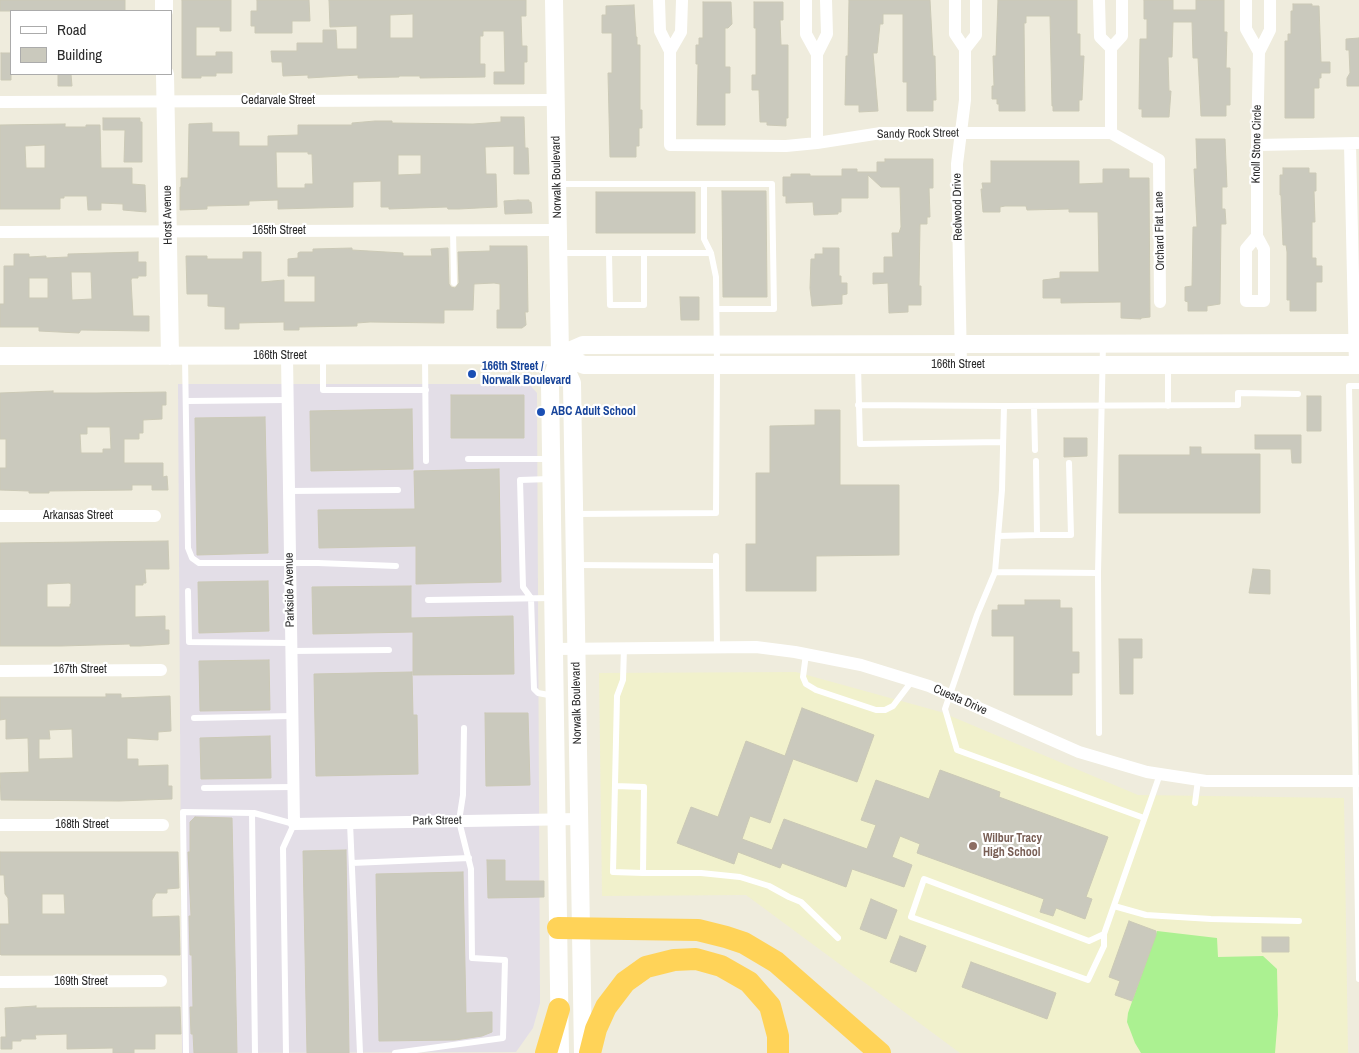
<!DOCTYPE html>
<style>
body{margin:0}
#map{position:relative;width:1359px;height:1053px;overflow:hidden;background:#efecdd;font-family:"Archivo Narrow",sans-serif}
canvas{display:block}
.legend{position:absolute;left:10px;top:10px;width:162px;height:65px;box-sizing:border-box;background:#fff;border:1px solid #ababab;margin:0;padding:6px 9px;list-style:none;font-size:15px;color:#2c2c2c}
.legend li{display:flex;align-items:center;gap:10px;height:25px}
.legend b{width:25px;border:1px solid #ababab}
</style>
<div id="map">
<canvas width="1359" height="1053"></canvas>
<ul class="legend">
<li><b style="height:6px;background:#fff"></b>Road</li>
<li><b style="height:14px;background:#cac9bd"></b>Building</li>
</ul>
</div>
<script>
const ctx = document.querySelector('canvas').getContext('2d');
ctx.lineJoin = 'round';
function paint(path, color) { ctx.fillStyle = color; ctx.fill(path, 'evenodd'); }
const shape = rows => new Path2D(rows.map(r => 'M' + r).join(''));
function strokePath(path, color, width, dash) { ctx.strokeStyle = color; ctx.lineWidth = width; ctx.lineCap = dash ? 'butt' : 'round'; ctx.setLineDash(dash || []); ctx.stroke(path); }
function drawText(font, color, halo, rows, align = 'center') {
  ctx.font = font + ' "Archivo Narrow",sans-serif'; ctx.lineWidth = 4.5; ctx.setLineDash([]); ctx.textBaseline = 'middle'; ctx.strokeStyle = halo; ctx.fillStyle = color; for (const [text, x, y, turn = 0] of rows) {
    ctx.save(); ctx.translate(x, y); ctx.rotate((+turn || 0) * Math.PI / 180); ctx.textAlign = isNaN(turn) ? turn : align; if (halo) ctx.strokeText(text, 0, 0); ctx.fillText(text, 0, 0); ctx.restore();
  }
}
paint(shape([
 [178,384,529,384,537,393,540,1003,533,1028,516,1052,182,1053]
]), '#e3dee7');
paint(shape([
 [796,672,941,712,1138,795,1344,798,1348,1053,960,1053,746,895,602,896,599,673]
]), '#f1f1cc');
paint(shape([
 [1157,931,1217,938,1218,957,1263,956,1277,969,1278,1015,1275,1053,1141,1053,1135,1043,1127,1022,1128,1013]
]), '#abf191');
const building = shape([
 [0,0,125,0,125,11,0,11,0,0],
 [182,0,231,0,231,31,220,31,220,27,196,27,196,56,216,56,216,52,232,52,232,73,216,73,216,76,201,76,201,78,182,78,182,0],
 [257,0,309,0,310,21,292,21,292,33,255,33,255,26,251,26,251,11,257,11,257,0],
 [329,0,526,0,526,16,521,16,522,46,527,46,527,62,524,62,524,84,494,84,494,72,505,72,504,31,483,31,483,36,480,36,480,64,485,64,485,77,420,78,420,76,399,76,399,77,358,78,358,75,308,78,308,75,283,76,282,62,272,62,271,51,297,51,297,43,323,43,323,30,336,30,337,49,357,49,357,26,330,27,329,0],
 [413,14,413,38,390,38,390,15,413,14],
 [849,0,930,0,933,56,935,56,936,100,933,100,933,111,907,111,907,82,903,82,903,14,883,14,883,24,880,24,877,53,873,53,878,111,859,112,859,105,845,105,846,56,848,56,849,0],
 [998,0,1077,0,1077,34,1080,34,1080,56,1084,56,1082,100,1079,100,1079,111,1053,111,1053,106,1052,106,1050,16,1026,16,1026,23,1024,23,1025,111,999,111,999,104,997,104,997,99,992,99,992,86,994,86,993,56,996,56,998,0],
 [1144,0,1173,0,1173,10,1196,10,1196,0,1224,0,1224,32,1227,32,1226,68,1230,68,1230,105,1226,105,1226,116,1201,116,1198,58,1193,58,1192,22,1173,22,1172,57,1168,57,1169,91,1171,91,1169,117,1142,117,1142,109,1139,109,1140,39,1147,39,1147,19,1144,19,1144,0],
 [703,2,731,2,732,24,728,28,725,28,725,67,730,67,730,93,725,93,725,125,697,125,698,64,696,64,696,45,699,45,699,38,703,38,703,2],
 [754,2,783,2,783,20,780,20,781,45,788,45,788,118,786,118,786,126,767,125,767,122,760,122,759,90,752,90,752,75,756,75,756,28,754,28,754,2],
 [1293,4,1312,4,1312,6,1319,6,1321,62,1330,62,1330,73,1321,73,1321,78,1319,78,1319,88,1314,88,1314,118,1285,118,1285,41,1288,41,1288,34,1291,34,1291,11,1293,11,1293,4],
 [634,5,636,37,637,37,637,45,640,45,640,110,642,110,642,128,639,128,639,146,636,146,636,157,610,157,608,73,612,73,612,33,602,33,602,15,606,15,606,6,634,5],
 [1359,38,1359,86,1347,86,1347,78,1350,73,1349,50,1346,50,1346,39,1359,38],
 [1,53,11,53,11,80,1,80,1,53],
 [58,74,71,74,72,86,58,86,58,74],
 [501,117,524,117,525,148,528,148,529,174,514,174,514,146,485,147,486,174,496,174,497,207,459,209,448,209,447,207,389,209,389,207,381,207,381,181,353,182,353,207,278,209,278,200,249,201,249,205,207,206,207,209,180,210,180,187,181,187,181,178,188,178,189,124,212,123,212,132,239,132,239,146,268,146,268,136,298,135,298,125,352,125,352,123,375,121,392,121,392,123,473,124,501,122,501,117],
 [276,152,308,152,308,154,312,154,313,184,305,184,305,188,277,188,276,152],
 [398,155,421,155,421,174,398,175,398,155],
 [103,118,140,118,140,122,142,122,142,162,124,162,125,130,103,130,103,118],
 [65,124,65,127,86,127,86,125,100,125,101,168,132,168,132,184,145,185,146,212,123,210,123,204,101,203,101,210,88,210,87,196,64,196,64,198,60,198,60,209,0,209,0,125,65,124],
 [45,145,45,168,26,168,25,146,45,145],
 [1196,139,1225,139,1227,187,1222,187,1222,209,1225,209,1226,224,1221,224,1220,304,1207,306,1207,311,1188,311,1188,302,1185,301,1185,287,1192,286,1193,227,1197,227,1194,169,1197,169,1196,139],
 [885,159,933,159,933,188,929,188,930,217,927,217,927,224,920,224,919,286,921,286,921,305,908,305,908,312,889,313,888,283,873,284,873,273,884,273,884,257,893,257,892,233,899,233,901,227,900,187,881,187,868,175,868,198,841,198,841,212,838,212,838,214,814,215,813,202,786,203,786,196,783,196,783,177,791,177,791,174,810,174,810,176,842,176,842,169,857,169,857,172,877,172,877,162,885,162,885,159],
 [991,161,1079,161,1079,184,1103,183,1103,169,1129,169,1129,178,1149,178,1150,317,1141,318,1141,319,1121,318,1121,302,1061,303,1061,298,1043,298,1043,280,1060,278,1060,272,1099,272,1098,212,1069,212,1069,209,1027,210,1026,206,1005,206,1000,207,1000,212,983,212,981,189,983,189,982,183,991,183,991,161],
 [1283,168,1309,168,1309,173,1316,173,1316,191,1314,191,1315,222,1312,222,1312,258,1316,258,1316,266,1322,266,1322,282,1316,282,1316,311,1290,311,1290,300,1287,300,1287,252,1286,245,1283,245,1281,195,1280,195,1280,175,1283,175,1283,168],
 [722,191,766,191,767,297,723,297,722,191],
 [596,192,695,192,695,233,596,233,596,192],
 [518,200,529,200,529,202,531,202,532,213,505,214,504,201,518,200],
 [490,246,527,246,528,312,525,312,526,325,522,328,497,328,497,310,500,310,500,284,494,283,474,284,473,310,444,310,444,323,370,322,357,323,357,326,299,327,299,330,284,330,284,322,239,323,239,329,225,329,225,307,208,306,208,294,187,294,186,256,207,256,207,259,243,259,243,252,261,252,261,282,284,280,284,302,315,302,315,276,288,276,288,259,298,258,298,253,300,252,313,252,313,249,352,248,352,250,403,253,403,256,432,256,431,249,448,248,449,284,451,287,455,288,459,283,458,252,490,251,490,246],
 [823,248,839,248,839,276,841,276,841,283,847,283,847,294,842,295,842,304,812,306,810,288,811,259,815,259,815,254,823,254,823,248],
 [138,252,138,262,146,262,146,276,138,276,138,278,132,278,131,280,133,316,149,316,149,331,81,330,79,333,39,331,39,327,0,327,0,304,4,304,4,266,14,266,14,254,29,254,29,257,46,256,46,258,68,257,68,254,138,252],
 [71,272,91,272,92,299,72,300,71,272],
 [29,278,48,278,48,298,29,298,29,278],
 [680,297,699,297,699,320,681,320,680,297],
 [53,391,53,393,96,393,166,392,166,405,162,405,162,419,143,420,143,433,139,433,139,439,124,439,124,463,163,463,163,477,167,476,168,490,152,490,152,485,132,485,132,490,49,491,49,493,29,493,29,491,0,490,0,468,6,468,6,439,0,439,0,393,53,391],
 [87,427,110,427,111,449,103,449,103,453,81,453,80,434,87,434,87,427],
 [451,395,524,395,524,438,451,438,451,395],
 [1307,396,1321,396,1321,431,1307,431,1307,396],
 [412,409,413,469,311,471,310,411,412,409],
 [815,410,840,410,840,485,899,485,899,555,816,556,816,591,746,591,746,544,756,544,756,473,770,473,770,426,815,425,815,410],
 [265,417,268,553,197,555,195,418,265,417],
 [1255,435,1301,435,1301,463,1292,463,1291,449,1255,449,1255,435],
 [1064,438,1087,438,1087,456,1064,457,1064,438],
 [1190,447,1201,447,1201,454,1260,454,1260,513,1119,513,1119,455,1190,455,1190,447],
 [499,469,501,582,416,584,416,546,319,548,318,510,415,509,414,471,499,469],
 [168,541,169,569,145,569,146,583,143,583,143,585,135,585,135,617,165,616,165,630,169,630,169,644,140,646,130,646,130,644,61,646,0,646,0,543,168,541],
 [69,583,71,584,71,604,70,604,70,607,47,607,47,584,69,583],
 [1253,569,1270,570,1270,594,1249,593,1253,569],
 [268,581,269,631,199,633,198,582,268,581],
 [411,586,411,618,513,616,514,674,413,675,413,632,313,634,312,587,411,586],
 [1025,600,1060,600,1060,608,1072,608,1072,652,1079,652,1079,673,1072,673,1072,695,1014,695,1014,636,992,636,992,610,998,610,998,605,1025,605,1025,600],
 [1119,639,1142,639,1142,658,1133,658,1133,694,1120,694,1119,639],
 [269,660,270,710,200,711,199,661,269,660],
 [412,672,413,715,417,715,418,774,316,776,314,674,412,672],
 [106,694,121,694,121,698,170,696,171,731,158,732,158,740,127,738,127,759,138,759,138,766,168,765,168,786,172,786,172,799,119,801,1,800,0,773,29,772,28,738,6,739,6,719,0,720,0,697,106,697,106,694],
 [72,729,73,758,39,759,39,739,50,739,49,730,72,729],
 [802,708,874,735,857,782,793,759,770,823,750,816,742,839,772,850,784,819,867,849,876,825,861,820,876,780,929,799,940,770,1000,792,999,797,1108,837,1086,897,1092,899,1085,919,1056,908,1053,916,1040,912,1044,899,917,853,920,844,900,836,892,857,912,865,904,887,852,869,846,887,782,863,780,868,738,852,734,864,677,843,691,807,718,817,746,741,785,756,802,708],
 [485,713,528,713,530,785,486,786,485,713],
 [270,736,271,778,201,779,200,738,270,736],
 [195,817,232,818,237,1053,194,1053,193,1034,191,1034,190,1007,193,1007,192,955,190,955,189,916,191,916,188,852,190,852,190,822,195,817],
 [346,850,349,1053,307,1053,303,851,346,850],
 [0,852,178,852,179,888,167,889,167,893,156,893,152,900,152,917,179,916,180,955,1,955,0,954,0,924,9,924,8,898,5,894,4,875,0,875,0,852],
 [42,894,64,894,65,914,42,914,42,894],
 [487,860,505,860,505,881,544,881,544,897,488,898,487,860],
 [463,872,466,1013,492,1012,492,1032,482,1036,455,1040,379,1041,376,874,463,872],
 [871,899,897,910,886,939,860,929,871,899],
 [1129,921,1156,931,1156,935,1132,1001,1115,995,1120,981,1109,977,1129,921],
 [900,936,926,946,916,972,890,962,900,936],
 [1262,937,1289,937,1289,952,1262,952,1262,937],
 [971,962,1056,993,1047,1019,962,987,971,962],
 [36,1006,36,1008,180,1007,181,1034,155,1034,155,1049,134,1049,134,1053,113,1053,113,1048,67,1049,67,1034,35,1035,36,1039,21,1039,21,1041,12,1041,12,1049,1,1049,1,1037,6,1037,5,1008,36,1006]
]);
paint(building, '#cac9bd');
strokePath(building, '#cbc9b6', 1);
strokePath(shape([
 [558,184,772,184,774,309,717,309],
 [704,184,704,239,711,253],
 [453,230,454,283],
 [559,253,711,253,716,277,717,365,716,513,576,514],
 [609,253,610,305,644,305,644,253],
 [425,356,426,461],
 [185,357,188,548,192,558,199,563,318,563,396,566],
 [323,357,323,390,426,390],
 [858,366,860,444,1003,442],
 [1168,367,1168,406],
 [1359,386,1349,386,1359,979],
 [187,401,287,400],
 [858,405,1004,406],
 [1034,406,1035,450],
 [468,459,549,459],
 [549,479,520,480,523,587,531,598,534,689,538,693,554,696],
 [289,491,398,490],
 [1037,535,1071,535,1069,463],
 [998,536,1037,535,1036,461],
 [716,556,716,566],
 [576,565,716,566,717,648],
 [995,572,1002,490,1004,406,1238,405,1238,393,1298,394],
 [1098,573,995,572,977,615,945,709,957,750,1144,818],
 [188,591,189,642,291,643],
 [428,600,552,598],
 [291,651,389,650],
 [806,654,803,677,806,684,816,690,876,710,885,710,893,706,912,681],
 [194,718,292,716],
 [1099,733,1098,573,1103,344],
 [615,786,644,787,643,873,613,872,617,696,623,680,624,648],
 [204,788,293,787],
 [1195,803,1198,780],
 [252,813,255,1053],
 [350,823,360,1053],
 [352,863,469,858],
 [643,873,701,873,740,877,769,886,789,897,801,902,838,938],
 [1114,906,1146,915,1211,919,1299,921],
 [1104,934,1089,941,924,879,911,917,1088,980,1104,946,1104,934,1160,774],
 [186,1053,183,812,254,813,294,824,283,848,286,1053],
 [395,1053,503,1038,505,960,472,958,471,869,459,821,463,795,464,728]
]), '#fff', 6);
strokePath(shape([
 [659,0,660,31,670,51,670,145,786,146,817,143,881,133,1111,133,1159,160,1160,302],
 [806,0,806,34,817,54],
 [955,0,955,34,965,49,965,100,957,164,961,365],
 [1099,0,1100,37,1111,48],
 [1246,0,1246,29,1259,52],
 [965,49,976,35,976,0],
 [670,51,681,32,682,0],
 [0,102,556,100],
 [1111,133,1111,48,1122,36,1122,0],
 [817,143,817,54,827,34,826,0],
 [1350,144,1355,365],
 [1257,145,1357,143],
 [0,232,558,230],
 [1257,236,1246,249,1246,301,1264,301,1264,249,1257,236,1257,145,1259,52,1270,30,1270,0],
 [287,356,294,824,579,819],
 [0,516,155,516],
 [554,649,756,647,795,652,861,665,929,686,1079,752,1147,772,1206,781,1359,781],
 [0,671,161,670],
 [0,825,163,825],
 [0,982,161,981]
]), '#fff', 12);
strokePath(shape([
 [164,0,164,11],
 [554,0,560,355,550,384,560,1053],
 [165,74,170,356],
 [560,355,584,365,1359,365],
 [560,355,572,383,583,1053],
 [0,356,560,355,583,345,1359,343]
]), '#fff', 18);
strokePath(shape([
 [558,928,698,930,726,937,744,943,776,962,880,1053],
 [546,1053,559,1009],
 [590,1053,596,1029,606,1007,625,982,646,967,674,960,696,959,721,966,749,982,770,1006,778,1036,778,1053]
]), '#ffd358', 22);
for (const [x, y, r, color] of [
 [472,374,5,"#1a4fb4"],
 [541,412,5,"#1a4fb4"],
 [973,846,5,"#8d6e63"]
]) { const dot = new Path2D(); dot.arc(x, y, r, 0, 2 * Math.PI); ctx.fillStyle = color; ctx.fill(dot); strokePath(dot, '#fff', 2); }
drawText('12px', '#2c2c2c', '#fff', [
 ["Cedarvale Street",278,101],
 ["Sandy Rock Street",918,134,-1],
 ["Knoll Stone Circle",1257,144,-89],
 ["Norwalk Boulevard",557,177,-91],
 ["Redwood Drive",958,207,-91],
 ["Horst Avenue",168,215,-91],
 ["165th Street",279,231],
 ["Orchard Flat Lane",1160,231,-91],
 ["166th Street",280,356],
 ["166th Street",958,365],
 ["Arkansas Street",78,516],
 ["Parkside Avenue",290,590,-91],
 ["167th Street",80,670],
 ["Cuesta Drive",960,700,24],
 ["Norwalk Boulevard",577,703,-91],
 ["Park Street",437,821,-1],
 ["168th Street",82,825],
 ["169th Street",81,982]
]);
drawText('bold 12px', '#164399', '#fff', [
 ["166th Street /",482,367],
 ["Norwalk Boulevard",482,381],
 ["ABC Adult School",551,412]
], 'left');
drawText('bold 12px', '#785e54', '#fff', [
 ["Wilbur Tracy",983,839],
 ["High School",983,853]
], 'left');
</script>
